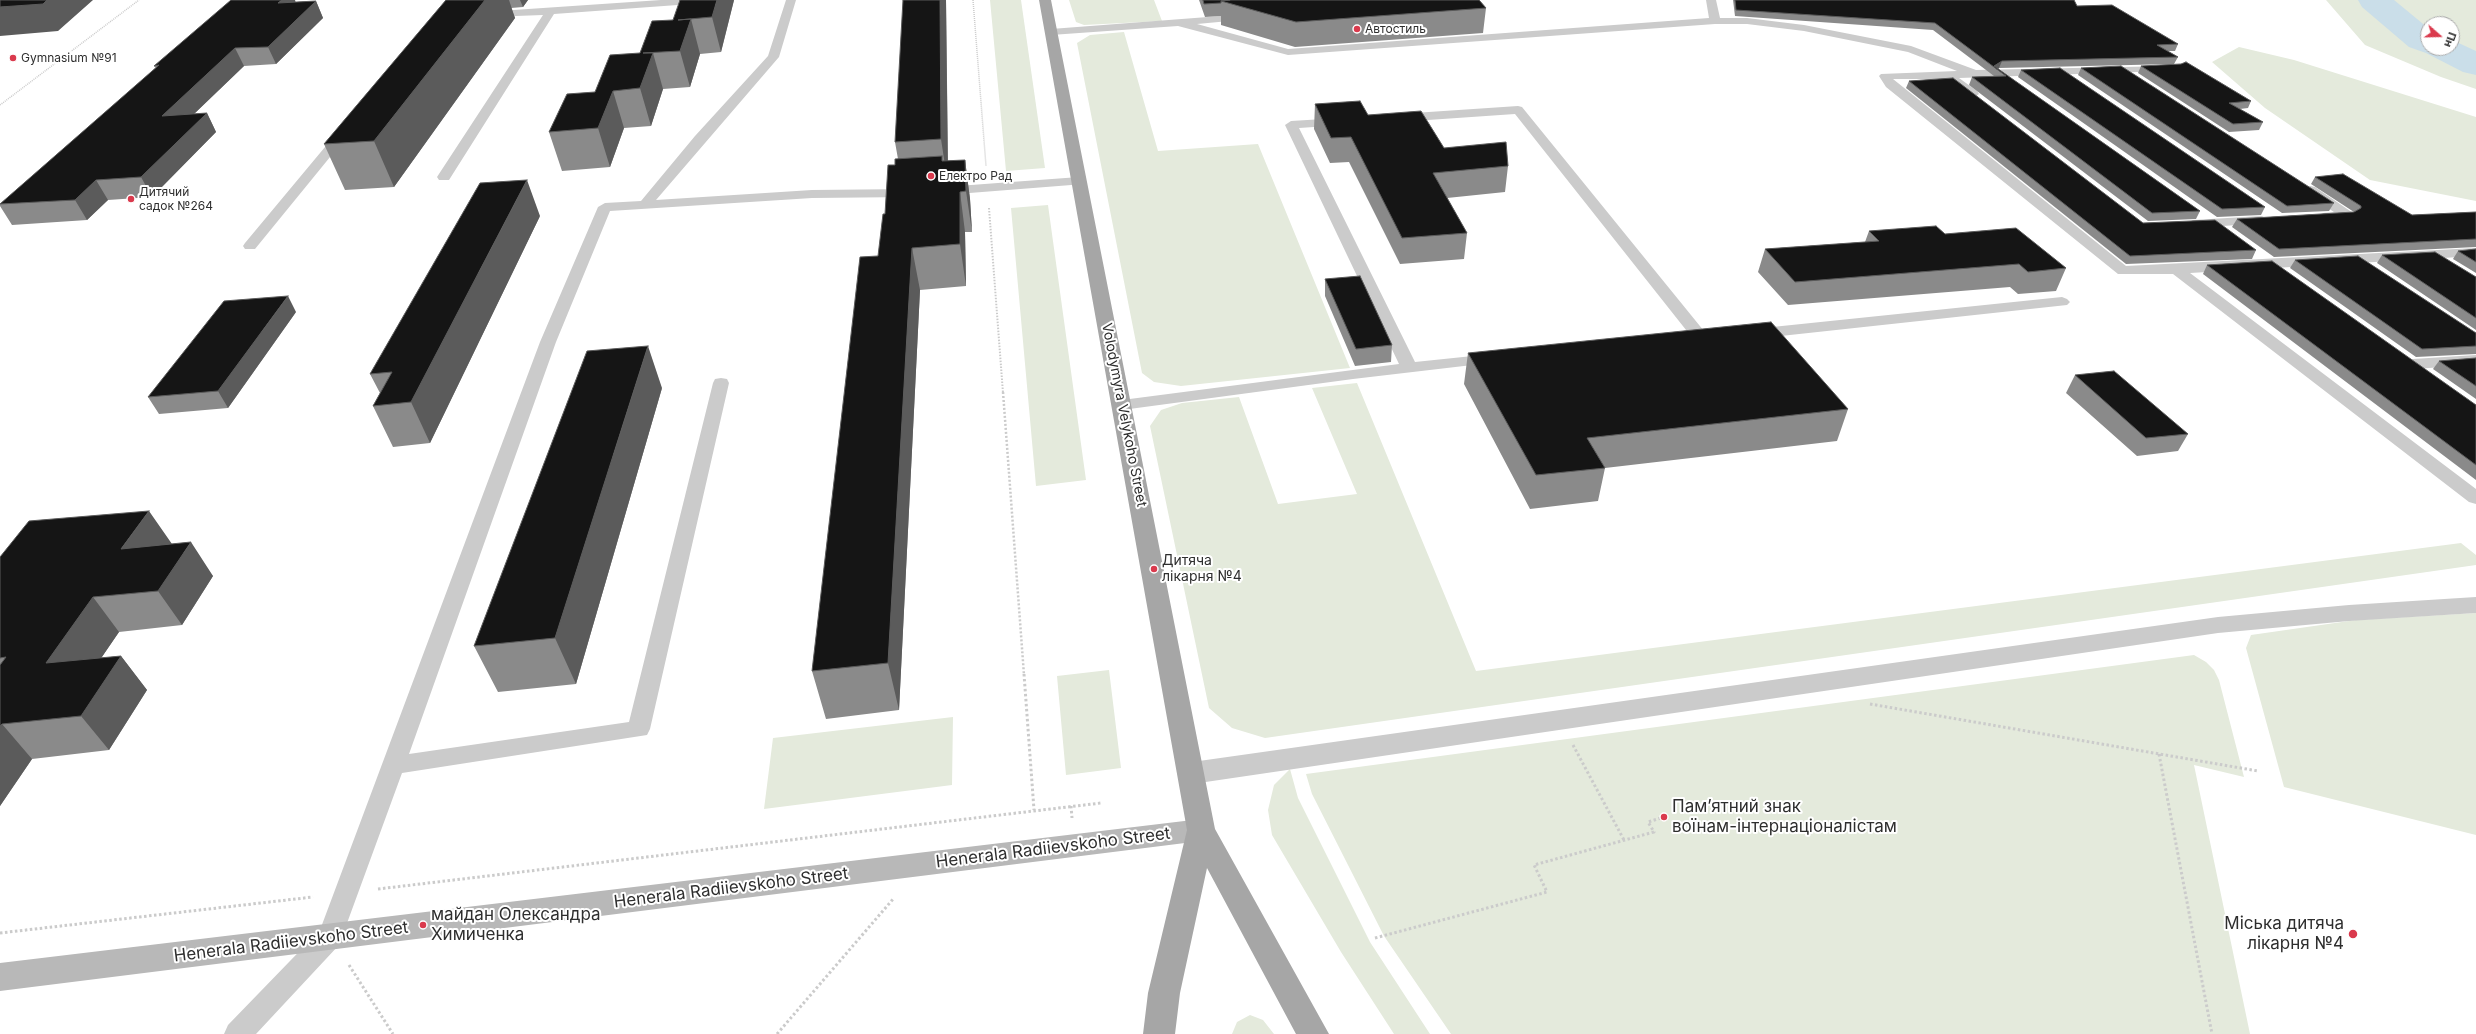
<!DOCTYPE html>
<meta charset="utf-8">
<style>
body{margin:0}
#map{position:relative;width:2476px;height:1034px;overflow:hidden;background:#fff;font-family:Inter,sans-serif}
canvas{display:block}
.north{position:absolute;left:2420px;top:16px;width:40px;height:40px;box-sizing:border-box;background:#fff;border:1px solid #ababab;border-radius:50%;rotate:110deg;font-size:11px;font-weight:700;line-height:16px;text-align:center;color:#2e2e2e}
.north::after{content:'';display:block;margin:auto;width:14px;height:18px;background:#da3a4d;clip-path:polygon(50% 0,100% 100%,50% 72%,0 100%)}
</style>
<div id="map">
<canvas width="2476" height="1034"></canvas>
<div class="north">Пн</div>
</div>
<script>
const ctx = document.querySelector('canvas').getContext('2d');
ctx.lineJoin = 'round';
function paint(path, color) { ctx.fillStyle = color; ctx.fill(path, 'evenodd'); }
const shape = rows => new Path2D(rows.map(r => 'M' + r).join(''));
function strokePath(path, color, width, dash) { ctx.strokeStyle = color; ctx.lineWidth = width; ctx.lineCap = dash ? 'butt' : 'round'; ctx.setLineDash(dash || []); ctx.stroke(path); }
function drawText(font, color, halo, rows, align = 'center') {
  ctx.font = font + ' Inter,sans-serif'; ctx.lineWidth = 4; ctx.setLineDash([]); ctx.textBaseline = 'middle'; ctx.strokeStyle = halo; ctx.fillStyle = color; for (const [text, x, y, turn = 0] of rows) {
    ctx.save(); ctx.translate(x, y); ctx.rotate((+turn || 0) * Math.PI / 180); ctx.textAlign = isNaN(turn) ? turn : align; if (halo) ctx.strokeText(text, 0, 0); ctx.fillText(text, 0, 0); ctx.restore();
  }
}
paint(shape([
 [990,0,1021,0,1045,168,1006,171],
 [1069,0,1154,0,1162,21,1084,25,1076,22],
 [2326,0,2476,0,2476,89,2441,77,2365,45],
 [2428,24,2452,24,2452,48,2428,48],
 [1124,32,1158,151,1258,144,1350,368,1181,386,1154,382,1142,373,1077,43,1090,35],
 [2239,47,2294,60,2476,117,2476,201,2370,180,2265,108,2212,62],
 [1048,205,1086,480,1036,486,1011,208],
 [1357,383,1476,671,2461,543,2476,555,2476,565,1265,738,1232,728,1209,708,1150,426,1161,410,1182,403,1239,397,1278,504,1357,494,1312,388],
 [2476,613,2476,835,2284,787,2246,648,2251,635,2356,620],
 [2194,655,2206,662,2214,670,2219,680,2244,777,2194,765,2250,1034,1451,1034,1384,936,1312,794,1306,774],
 [1109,670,1121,768,1066,775,1057,676],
 [953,717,952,785,764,809,773,738],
 [1290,769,1298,798,1370,942,1430,1034,1394,1034,1341,952,1272,835,1268,810,1274,785],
 [1250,1015,1263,1020,1274,1034,1232,1034,1237,1022]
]), '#e4eadc');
paint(shape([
 [2358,0,2394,0,2428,28,2428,48,2452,48,2452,40,2476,51,2476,75,2463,72,2426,53,2409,47,2362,7,2358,0]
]), '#cadee9');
strokePath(shape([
 [973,0,986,166],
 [0,105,139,0]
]), '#cbcbcb', 1.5, [1, 1]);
strokePath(shape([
 [989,208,1003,393]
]), '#cbcbcb', 2, [1.5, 1.5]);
strokePath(shape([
 [1003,392,1024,675]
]), '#cbcbcb', 2.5, [2, 2]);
strokePath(shape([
 [1024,674,1034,810],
 [1870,704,2258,771],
 [1573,745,1624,840],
 [2159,754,2212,1034],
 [1071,806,1072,818],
 [378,889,1101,803],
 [0,933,313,897],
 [1375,938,1547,892,1534,865,1654,832,1648,822,1664,817],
 [349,965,393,1034],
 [777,1034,894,898]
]), '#cbcbcb', 3, [2.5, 2.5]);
paint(shape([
 [661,0,710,0,705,3,554,14,449,180,439,180,437,177,543,15,488,17,484,16,484,12,661,0],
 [786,0,796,0,779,57,656,200,812,190,911,189,918,193,911,197,812,198,610,211,556,342,409,754,629,722,713,383,715,379,721,378,727,379,729,383,650,729,647,735,402,773,339,945,256,1034,224,1034,228,1025,320,930,540,342,598,207,605,203,641,201,695,136,768,56,786,0],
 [1706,0,1716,0,1720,18,1747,18,1804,25,1911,46,1976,70,2170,66,2172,68,2166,71,1959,78,1977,91,1979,94,1973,98,1944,79,1893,79,2126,266,2476,248,2476,256,2190,273,2476,489,2476,504,2469,502,2173,274,2118,274,1886,87,1879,76,1881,74,1957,71,1908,52,1804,31,1747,24,1715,24,1288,55,1178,26,1051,35,1046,32,1051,29,1247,14,1251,15,1251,19,1197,24,1288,49,1709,18,1706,0],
 [1518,106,1522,107,1708,336,1710,339,1708,342,1682,343,1680,340,1682,337,1690,335,1515,114,1399,122,1393,118,1399,114,1518,106],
 [1340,118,1346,122,1344,125,1299,128,1415,362,1492,354,1498,356,1500,359,1498,362,1353,379,1122,410,1116,409,1113,405,1116,401,1122,400,1399,364,1285,125,1291,121,1340,118],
 [344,128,348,129,350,132,348,135,255,249,245,249,243,246,245,243,340,129,344,128],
 [1079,177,1084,178,1086,181,1084,184,944,195,937,191,944,187,1079,177],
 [2310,186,2315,187,2356,215,2349,219,2323,219,2321,216,2323,213,2334,212,2305,193,2303,190,2310,186],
 [2262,216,2269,220,2267,223,2193,228,2186,224,2193,220,2262,216],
 [2062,297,2067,299,2070,302,2067,305,1753,339,1745,334,1753,329,2062,297],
 [2476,355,2476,365,2413,369,2407,367,2405,364,2407,361,2413,359,2476,355]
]), '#cbcbcb');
paint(shape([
 [2476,597,2476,613,2349,621,2218,633,1192,784,1182,781,1179,773,1182,765,1192,762,2218,617,2349,605,2476,597]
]), '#cbcbcb');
paint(shape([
 [1201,819,1211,822,1215,830,1211,838,1201,841,0,991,0,963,1201,819]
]), '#b8b8b8');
paint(shape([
 [1039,0,1051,0,1215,829,1329,1034,1296,1034,1207,868,1180,993,1175,1034,1143,1034,1148,993,1187,830,1039,0]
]), '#a6a6a6');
paint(shape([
 [446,0,528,0,523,7,511,8,515,18,394,187,345,190,324,144],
 [734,0,721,52,700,54,690,87,663,89,651,126,624,128,610,167,562,171,549,132,640,53,673,20],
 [946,0,948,161,965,160,970,199,972,232,965,232,966,286,920,290,899,710,826,719,812,671,885,214,895,165,898,159,895,142],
 [1199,0,1479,0,1486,8,1483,33,1295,47,1221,25,1221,16,1205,17],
 [1733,0,2074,0,2077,6,2178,44,2175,51,2168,51,2178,57,2174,64,1999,68,1998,69,2200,211,2196,219,2148,221,1969,85,1972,77,1994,76,1933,30,1735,16],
 [316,1,323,18,276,64,244,66,194,114,207,113,216,132,152,197,108,200,87,220,12,225,0,206,0,204,156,68,154,66,296,2],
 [2141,66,2251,101,2248,108,2240,109,2263,122,2259,130,2229,132,2138,73],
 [2081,68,2334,203,2329,211,2282,213,2078,75],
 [2021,70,2265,207,2261,215,2217,217,2018,77],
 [1909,81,2143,223,2256,250,2252,259,2126,264,1906,88],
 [1315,104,1368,115,1444,148,1508,166,1505,192,1447,198,1467,233,1464,259,1400,264,1349,162,1330,163,1314,129],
 [2315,177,2412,215,2476,212,2476,247,2274,257,2232,227,2237,219,2354,212,2311,184],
 [540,216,430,443,393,447,373,406,380,393,370,374],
 [1869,231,1945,234,2066,268,2056,291,2018,294,2010,287,1788,305,1758,272,1765,249,1865,242],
 [2476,249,2476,273,2453,259,2458,251],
 [2382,255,2476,277,2476,330,2377,263],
 [2295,260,2476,333,2476,354,2416,357,2290,268],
 [2207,265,2476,405,2476,480,2203,274],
 [1325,279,1392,345,1391,362,1355,366,1325,296],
 [296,312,228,408,159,414,148,397],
 [1468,353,1848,409,1837,441,1605,468,1598,501,1530,509,1464,384],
 [2476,358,2476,399,2433,369,2439,361],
 [2075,375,2188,434,2178,451,2137,456,2066,393],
 [662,388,576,684,498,692,474,646],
 [172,544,213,576,182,625,119,632,101,658,121,656,147,690,109,750,32,759,0,806,0,557]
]), '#8a8a8a');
paint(shape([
 [47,0,93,0,58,31,0,36,0,7],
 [282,0,295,0,298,9,278,3],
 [485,0,509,0,515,18,394,187,374,141],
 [520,0,528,0,523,7],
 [717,0,734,0,721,52,712,17],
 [940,0,946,0,948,185,941,139],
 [316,1,323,18,276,64,268,47],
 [691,19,700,54,690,87,680,51],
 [235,48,244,66,172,135,162,116],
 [653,53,663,89,651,126,640,88],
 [2002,61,1999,68,1997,70,1994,66],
 [613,91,624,128,610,167,598,128],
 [207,113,216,132,152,197,141,177],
 [965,160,970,199,972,232,966,191],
 [96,180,108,200,87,220,75,200],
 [527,180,540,216,430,443,411,402],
 [960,192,965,232,966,286,960,244],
 [912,248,920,290,899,710,888,663],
 [288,296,296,312,228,408,218,391],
 [648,346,662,388,576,684,555,638],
 [149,511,172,544,121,549],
 [191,542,213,576,182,625,158,591],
 [93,597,119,632,74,698,46,663],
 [121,656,147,690,109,750,81,716],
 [2,724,32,759,0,806,0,726]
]), '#5b5b5b');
const building = shape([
 [0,0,47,0,43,4,0,7,0,0],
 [231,0,282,0,278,3,316,1,268,47,235,48,162,116,207,113,141,177,96,180,75,200,0,204,159,65,154,66,231,0],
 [446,0,485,0,374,141,324,144,446,0],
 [680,0,717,0,712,17,678,20,691,19,680,51,643,53,653,53,640,88,613,91,598,128,549,132,567,94,595,92,610,55,640,53,652,21,673,20,680,0],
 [903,0,940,0,941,139,895,142,903,0],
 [1203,0,1230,0,1221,1,1221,3,1204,4,1203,0],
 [1230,0,1479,0,1486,8,1296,22,1221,1,1230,0],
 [1735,0,2074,0,2077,6,2112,5,2178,44,2157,45,2178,57,2002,61,1994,66,2200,211,2152,213,1972,77,2006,76,1935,23,1736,10,1735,0],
 [2186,62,2251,101,2229,103,2263,122,2233,124,2141,66,2181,64,2186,62],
 [2121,66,2334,203,2287,206,2081,68,2121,66],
 [2060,68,2265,207,2222,209,2021,70,2060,68],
 [1953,78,2143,223,2215,220,2256,250,2130,256,1909,81,1953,78],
 [1360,101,1368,115,1421,111,1444,148,1506,142,1508,166,1433,173,1467,233,1402,238,1351,137,1331,138,1315,104,1360,101],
 [942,156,942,161,965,160,966,191,960,192,960,244,912,248,888,663,812,671,860,257,878,256,883,214,885,214,888,165,895,165,895,159,942,156],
 [2343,174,2412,215,2476,212,2476,239,2279,249,2237,219,2354,212,2361,208,2361,206,2315,177,2343,174],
 [527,180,411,402,373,406,392,372,370,374,480,183,527,180],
 [1936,226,1945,234,2016,228,2066,268,2028,272,2019,264,1795,282,1765,249,1879,241,1869,231,1936,226],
 [2476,249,2476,262,2458,251,2476,249],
 [2435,252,2476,277,2476,318,2382,255,2435,252],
 [2358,256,2476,333,2476,346,2422,349,2295,260,2358,256],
 [2272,261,2476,405,2476,465,2207,265,2272,261],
 [1360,276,1392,345,1356,349,1325,279,1360,276],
 [288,296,218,391,148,397,224,301,288,296],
 [1771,322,1848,409,1587,438,1605,468,1536,475,1468,353,1771,322],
 [648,346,555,638,474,646,587,351,648,346],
 [2476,358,2476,386,2439,361,2476,358],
 [2114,371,2188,434,2146,438,2075,375,2114,371],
 [149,511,121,549,191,542,158,591,93,597,46,663,121,656,81,716,2,724,0,726,0,665,6,657,0,658,0,557,29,521,149,511]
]);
paint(building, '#151515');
strokePath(building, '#5b5b5b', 1);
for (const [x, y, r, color] of [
 [1357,29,4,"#da3a4d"],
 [13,58,4,"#da3a4d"],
 [931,176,4,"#da3a4d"],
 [131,199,4,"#da3a4d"],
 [1154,569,4,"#da3a4d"],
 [1664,817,4,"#da3a4d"],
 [423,925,4,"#da3a4d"],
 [2353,934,5,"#da3a4d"]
]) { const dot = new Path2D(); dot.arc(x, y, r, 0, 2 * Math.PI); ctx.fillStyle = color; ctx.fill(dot); strokePath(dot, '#fff', 1.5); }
drawText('12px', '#2e2e2e', '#fff', [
 ["Автостиль",1365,29],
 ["Gymnasium №91",21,58],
 ["Електро Рад",939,176],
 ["Дитячий",139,192],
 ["садок №264",139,206]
], 'left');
drawText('14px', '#2e2e2e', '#fff', [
 ["Volodymyra Velykoho Street",1124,415,79]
]);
drawText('14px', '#2e2e2e', '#fff', [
 ["Дитяча",1162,561],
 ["лікарня №4",1162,577]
], 'left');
drawText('17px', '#2e2e2e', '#fff', [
 ["Пам’ятний знак",1672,807],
 ["воїнам-інтернаціоналістам",1672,827],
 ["майдан Олександра",431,915],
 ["Химиченка",431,935],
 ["Міська дитяча",2344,924,"right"],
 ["лікарня №4",2344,944,"right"]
], 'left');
drawText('17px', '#2e2e2e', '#fff', [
 ["Henerala Radiievskoho Street",1053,848,-7],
 ["Henerala Radiievskoho Street",731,888,-7],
 ["Henerala Radiievskoho Street",291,942,-7]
]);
</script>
